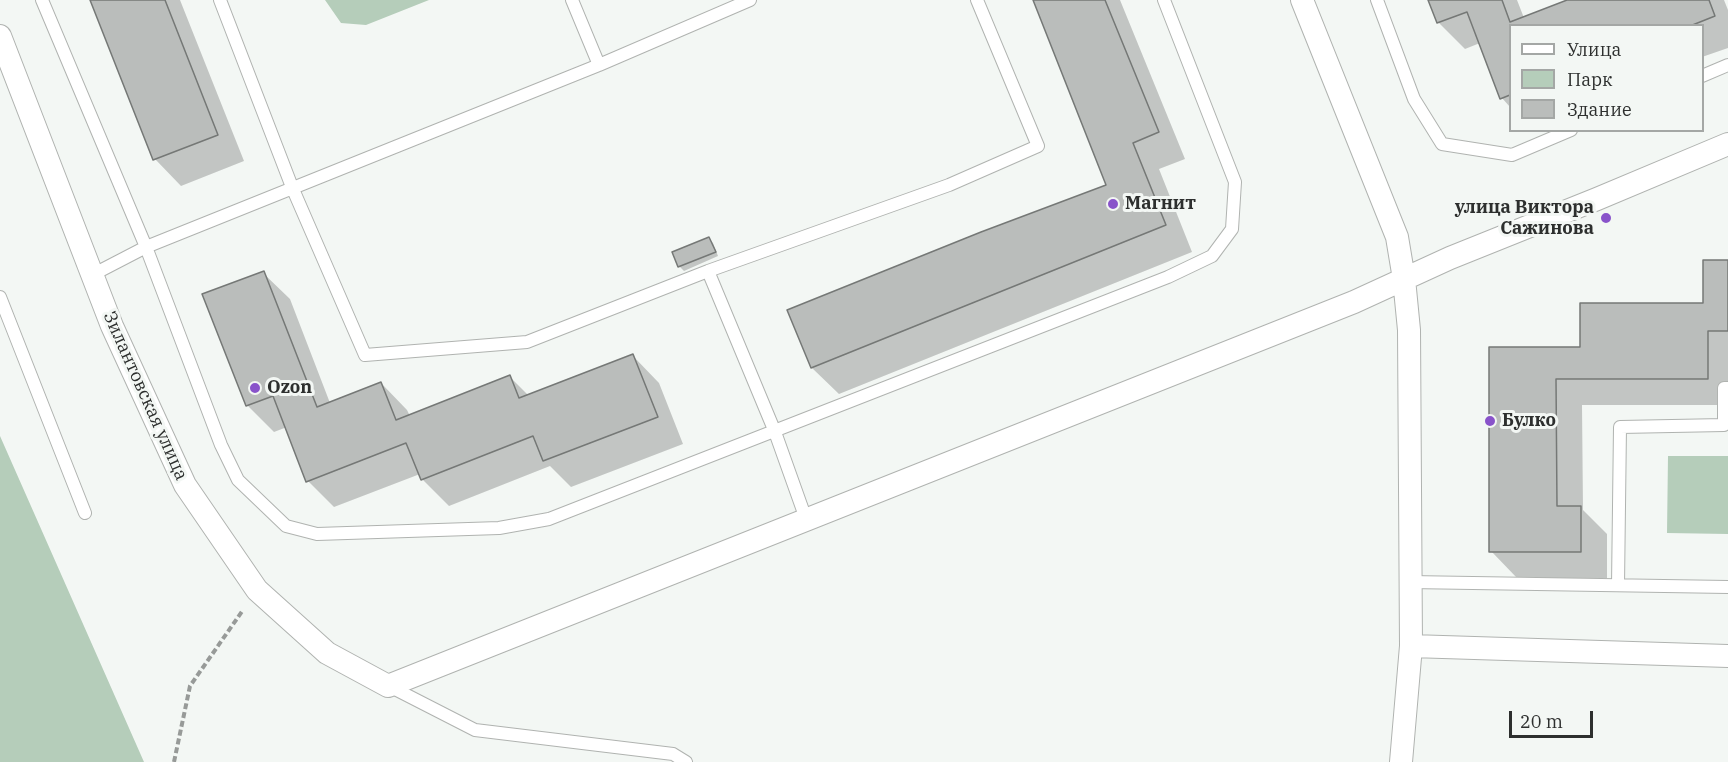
<!DOCTYPE html>
<meta charset="utf-8">
<style>
body{margin:0}
#map{position:relative;width:1728px;height:762px;overflow:hidden;background:#f3f7f4;font-family:"IBM Plex Serif",serif}
canvas{display:block}
.legend{position:absolute;left:1509px;top:24px;width:195px;height:108px;box-sizing:border-box;background:#f3f7f4;border:2px solid #a4a7a5;margin:0;padding:8px 10px;list-style:none;font-size:18px;color:#2d2f2e}
.legend li{display:flex;align-items:center;gap:12px;height:30px}
.legend b{width:30px;border:2px solid #a4a7a5}
.scale{position:absolute;left:1509px;top:711px;width:84px;height:27px;box-sizing:border-box;border:3px solid #2d2f2e;border-top:0;padding-left:8px;font-size:18px;line-height:21px;white-space:nowrap;color:#2d2f2e;-webkit-text-stroke:4px #f3f7f4;paint-order:stroke}
</style>
<div id="map">
<canvas width="1728" height="762"></canvas>
<ul class="legend">
<li><b style="height:8px;background:#fff"></b>Улица</li>
<li><b style="height:16px;background:#b5cdba"></b>Парк</li>
<li><b style="height:16px;background:#babdbb"></b>Здание</li>
</ul>
<div class="scale">20 m</div>
</div>
<script>
const ctx = document.querySelector('canvas').getContext('2d');
ctx.lineJoin = 'round';
function paint(path, color) { ctx.fillStyle = color; ctx.fill(path, 'evenodd'); }
const shape = rows => new Path2D(rows.map(r => 'M' + r).join(''));
function strokePath(path, color, width, dash) { ctx.strokeStyle = color; ctx.lineWidth = width; ctx.lineCap = dash ? 'butt' : 'round'; ctx.setLineDash(dash || []); ctx.stroke(path); }
function drawText(font, color, halo, rows, align = 'center') {
  ctx.font = font + ' "IBM Plex Serif",serif'; ctx.lineWidth = 6; ctx.setLineDash([]); ctx.textBaseline = 'middle'; ctx.strokeStyle = halo; ctx.fillStyle = color; for (const [text, x, y, turn = 0] of rows) {
    ctx.save(); ctx.translate(x, y); ctx.rotate((+turn || 0) * Math.PI / 180); ctx.textAlign = isNaN(turn) ? turn : align; if (halo) ctx.strokeText(text, 0, 0); ctx.fillText(text, 0, 0); ctx.restore();
  }
}
paint(shape([
 [325,0,429,0,366,25,341,23],
 [0,436,144,762,0,762],
 [1668,456,1728,456,1728,534,1667,533]
]), '#b5cdba');
paint(shape([
 [92,0,180,0,244,161,181,186,155,159],
 [1034,0,1120,0,1185,159,1159,169,1192,252,839,394,812,368,789,311,1108,186],
 [1430,0,1517,0,1524,18,1571,0,1724,0,1728,10,1728,48,1702,57,1702,26,1510,26,1510,107,1502,98,1480,43,1465,49,1438,22],
 [709,239,713,243,718,256,684,271,680,267,674,253],
 [1728,262,1728,405,1582,405,1583,510,1607,534,1607,578,1517,578,1491,551,1490,349,1581,349,1704,305],
 [263,273,290,299,330,403,381,383,407,410,410,416,510,377,529,396,633,356,659,383,683,444,571,487,550,466,449,506,422,479,420,474,334,507,308,481,287,427,274,432,247,405]
]), '#0003');
const building = shape([
 [90,0,165,0,218,135,153,160,90,0],
 [1033,0,1105,0,1159,132,1133,143,1166,225,811,368,787,310,981,232,1106,185,1033,0],
 [1428,0,1502,0,1510,22,1567,0,1709,0,1715,16,1690,26,1510,26,1510,95,1500,99,1467,12,1437,23,1428,0],
 [709,237,716,252,678,267,672,252,709,237],
 [1703,260,1728,260,1728,331,1708,331,1708,379,1556,379,1557,506,1581,506,1581,552,1489,552,1489,347,1580,347,1580,303,1703,303,1703,260],
 [264,271,317,407,381,382,396,420,510,375,519,398,633,354,658,417,543,461,533,436,421,480,406,443,306,482,273,396,246,406,202,294,264,271]
]);
paint(building, '#babdbb');
strokePath(building, '#757876', 1.5);
const service = shape([
 [42,0,146,247,221,445,238,480,286,526,317,534,499,528,549,519,1168,277,1212,256,1232,229,1235,182,1164,0],
 [220,0,292,187,365,355,527,342,708,271,949,185,1038,146,977,0],
 [572,0,599,65],
 [1377,0,1414,99,1442,144,1512,155,1571,130],
 [1702,76,1728,65],
 [708,271,775,432,806,519],
 [92,275,146,247,599,65,750,0],
 [0,297,85,513],
 [1409,582,1728,587],
 [1618,585,1620,427,1724,425,1724,388,1728,388],
 [389,686,475,730,673,754,686,762]
]);
const minor = shape([
 [1302,0,1397,237,1404,279,1409,330,1411,646,1401,762],
 [0,36,112,326,185,485,257,590,327,653,388,686,1354,302,1450,258,1597,199,1728,144],
 [1411,646,1728,656]
]);
strokePath(service, '#b0b3b0', 14);
strokePath(minor, '#b0b3b0', 24);
strokePath(shape([
 [174,762,190,686,243,610]
]), '#979a98', 4, [6, 3]);
strokePath(service, '#fff', 12);
strokePath(minor, '#fff', 22);
for (const [x, y, r, color] of [
 [1113,204,6,"#8953ca"],
 [1606,218,6,"#8953ca"],
 [255,388,6,"#8953ca"],
 [1490,421,6,"#8953ca"]
]) { const dot = new Path2D(); dot.arc(x, y, r, 0, 2 * Math.PI); ctx.fillStyle = color; ctx.fill(dot); strokePath(dot, '#f3f7f4', 2); }
drawText('bold 18px', '#2d2f2e', '#f3f7f4', [
 ["Магнит",1125,204],
 ["улица Виктора",1594,208,"right"],
 ["Сажинова",1594,229,"right"],
 ["Ozon",267,388],
 ["Булко",1502,421]
], 'left');
drawText('18px', '#2d2f2e', '#f3f7f4', [
 ["Зилантовская улица",145,396,66]
]);
</script>
